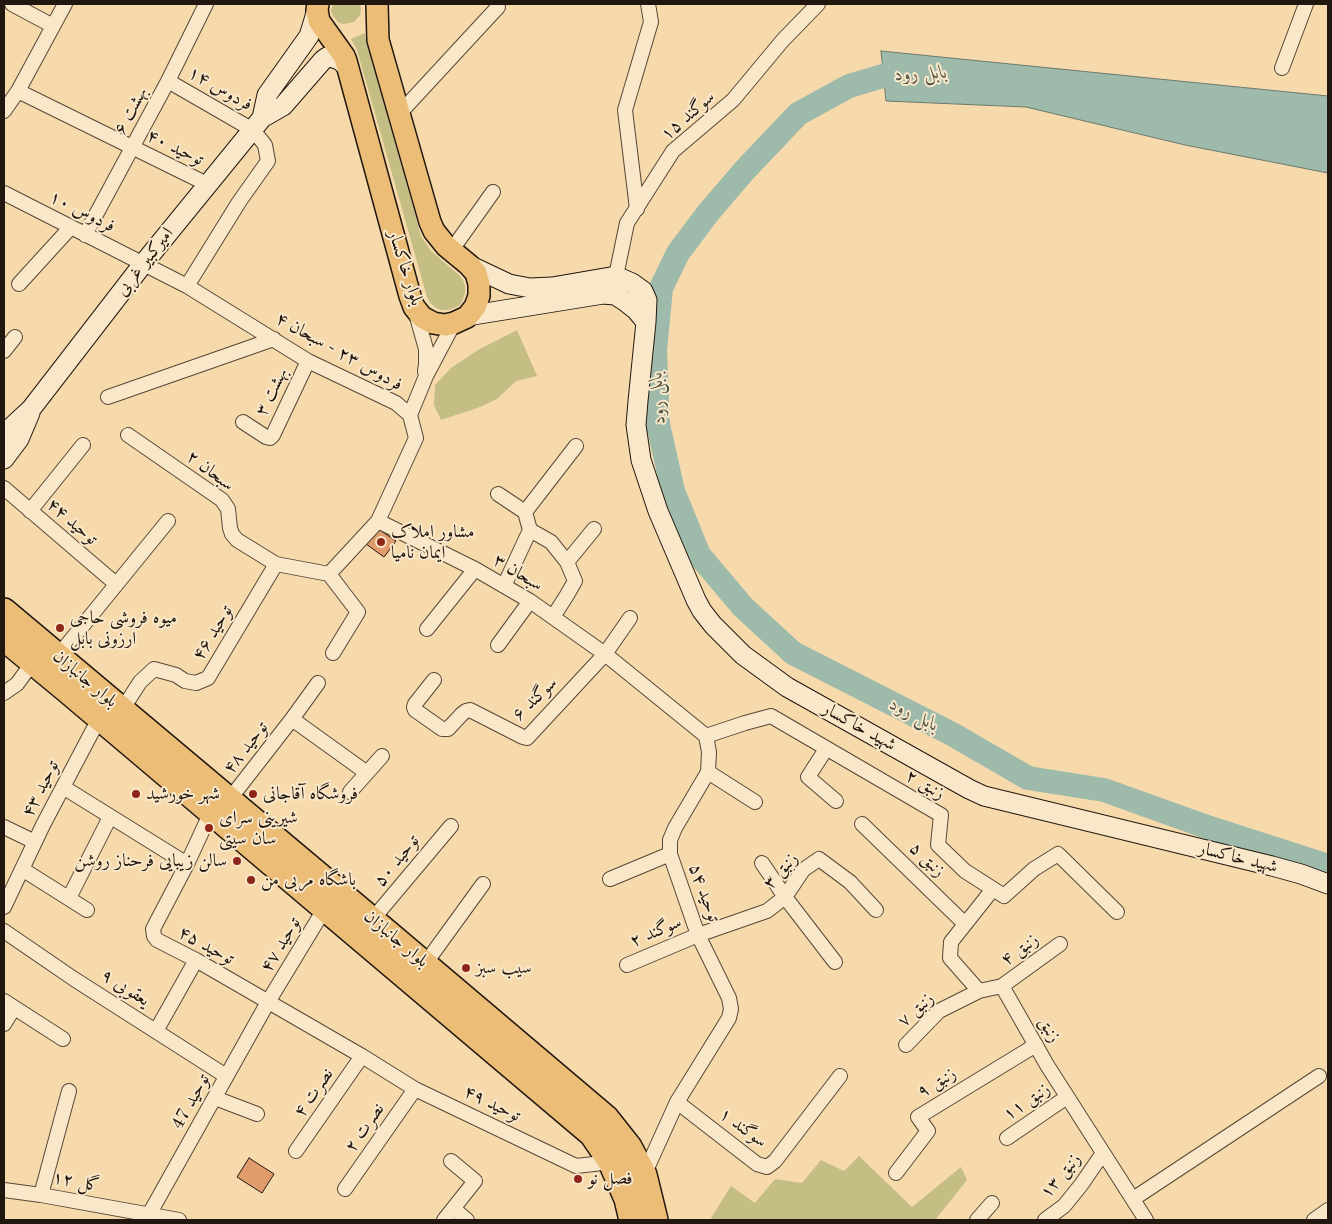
<!DOCTYPE html>
<meta charset="utf-8">
<style>
body{margin:0}
#map{position:relative;width:1332px;height:1224px;overflow:hidden;background:#f6daac;font-family:"Old Standard TT",serif}
canvas{display:block}
.frame{position:absolute;inset:0;border:5px solid #21170f;pointer-events:none}
</style>
<div id="map">
<canvas width="1332" height="1224"></canvas>
<div class="frame"></div>
</div>
<script>
const ctx = document.querySelector('canvas').getContext('2d');
ctx.lineJoin = 'round';
function paint(path, color) { ctx.fillStyle = color; ctx.fill(path, 'evenodd'); }
const shape = rows => new Path2D(rows.map(r => 'M' + r).join(''));
function strokePath(path, color, width, dash) { ctx.strokeStyle = color; ctx.lineWidth = width; ctx.lineCap = dash ? 'butt' : 'round'; ctx.setLineDash(dash || []); ctx.stroke(path); }
function drawText(font, color, halo, rows, align = 'center') {
  ctx.font = font + ' "Old Standard TT",Amiri,serif'; ctx.lineWidth = 4; ctx.setLineDash([]); ctx.textBaseline = 'middle'; ctx.strokeStyle = halo; ctx.fillStyle = color; for (const [text, x, y, turn = 0] of rows) {
    ctx.save(); ctx.translate(x, y); ctx.rotate((+turn || 0) * Math.PI / 180); ctx.textAlign = isNaN(turn) ? turn : align; if (halo) ctx.strokeText(text, 0, 0); ctx.fillText(text, 0, 0); ctx.restore();
  }
}
paint(shape([
 [333,4,360,4,361,10,360,15,354,22,344,24,339,23,333,16,331,11],
 [365,33,366,41,421,236,431,251,459,275,463,280,465,286,465,293,463,299,460,305,454,308,448,310,441,310,435,307,430,303,427,297,357,50,351,39],
 [517,330,537,376,516,381,497,399,480,407,441,420,434,405,435,385,451,368,478,350],
 [859,1156,912,1207,961,1167,967,1180,935,1220,713,1220,711,1218,731,1186,755,1203,775,1179,802,1183,821,1160,844,1171]
]), '#c4bd84');
const water = shape([
 [881,51,1328,96,1328,173,1185,145,1026,107,886,101,881,51]
]);
paint(water, '#9dbaab');
strokePath(water, '#6b796d', 1);
strokePath(shape([
 [916,72,900,71,849,86,798,114,744,171,708,213,678,253,661,288,655,350,658,424,673,491,699,555,743,607,793,653,952,734,1028,778,1104,790,1210,828,1328,866]
]), '#9dbaab', 24);
const building = shape([
 [377,528,396,541,384,557,366,544,377,528],
 [249,1158,274,1174,262,1193,237,1177,249,1158]
]);
paint(building, '#e19c6e');
strokePath(building, '#21170f', 1);
const street = shape([
 [12,4,53,26],
 [1282,68,1306,4],
 [168,81,253,130,265,145,268,161,239,202,187,286],
 [18,91,207,184],
 [4,111,18,91,65,4],
 [399,114,498,7],
 [4,193,187,286,308,361,396,403,410,415,416,438,378,521,329,574,276,564,237,540,232,534,230,528,228,509,222,500,128,435],
 [637,209,625,110,651,22,648,4],
 [85,235,168,81,206,4],
 [451,251,493,192],
 [616,276,627,223,673,151,733,100,783,40,818,4],
 [19,284,71,227],
 [415,310,426,349,426,364,425,371,426,376,454,323],
 [4,351,15,337],
 [108,397,274,339],
 [410,415,426,376],
 [243,422,266,437,270,438,273,435,308,361],
 [4,488,116,584],
 [498,494,525,512,530,530,551,542,567,562,575,581,567,595,553,617],
 [30,511,83,445],
 [525,512,576,446],
 [378,521,475,569,530,601,605,654,706,736,709,752,708,772,675,828,670,840,670,854,698,935,729,998,731,1009,729,1018,677,1102,644,1175],
 [567,562,594,529],
 [329,574,358,612,333,653],
 [504,586,530,530],
 [427,629,475,569],
 [498,645,530,601],
 [58,656,168,521],
 [434,680,415,704,414,707,415,710,442,729,448,729,462,714,466,711,470,710,523,737,527,738,605,654,630,618],
 [4,693,17,684,33,662],
 [122,710,140,682,154,669,176,675,185,681,196,683,208,678,276,564],
 [292,719,367,773],
 [706,736,745,723,771,716,941,815,938,845,965,871,1004,896,1034,869,1058,854,1117,912],
 [826,749,808,777,836,801],
 [708,772,755,802],
 [63,787,187,864],
 [350,792,382,756],
 [229,800,292,719,318,683],
 [211,812,187,864,153,929,154,936,157,940,196,960,362,1056,415,1089,576,1166,611,1162],
 [862,824,965,924],
 [4,827,35,842],
 [762,863,785,897,835,962],
 [22,869,87,910],
 [610,879,670,854],
 [993,889,951,942,950,958,979,991,1002,986,1047,1065,1146,1220],
 [69,898,110,817],
 [4,907,43,825,84,747,100,717],
 [372,920,451,826],
 [4,931,74,979,226,1076],
 [425,964,483,884],
 [627,965,698,935,767,911,785,897,803,870,819,859,850,882,876,910],
 [1002,986,1060,944],
 [4,1001,63,1039],
 [4,1024,14,1008],
 [156,1031,196,960],
 [906,1045,939,1011,979,991],
 [69,1091,41,1195,179,1220],
 [215,1098,257,1114],
 [677,1102,757,1164,767,1167,775,1161,840,1076],
 [1007,1138,1067,1097],
 [296,1151,362,1056],
 [896,1173,928,1131,918,1117,1036,1045],
 [345,1189,415,1089],
 [4,1190,41,1195],
 [1133,1199,1319,1076],
 [454,1209,467,1220],
 [146,1220,268,1002,325,908],
 [444,1220,475,1181,451,1161],
 [977,1220,992,1203],
 [1045,1220,1064,1206,1081,1185,1103,1153],
 [1314,1220,1328,1210]
]);
const secondary = shape([
 [317,10,309,36,267,95,262,118,283,106,323,60,327,57,333,58,339,60,348,67],
 [467,316,603,294,615,295,626,302,636,310,646,322,647,300,643,291,632,283,616,276,552,287,530,288,509,284,469,265],
 [646,322,638,401,636,425,641,460,658,511,696,600,702,611,713,625,743,655,787,687,969,789,984,796,1272,866,1301,874,1328,884],
 [4,434,31,409,143,264,262,118],
 [4,459,19,439,30,413]
]);
const primary = shape([
 [318,4,317,10,319,21,344,56,346,61,410,296,414,307,422,317,433,323,445,325,454,323,467,317,475,307,479,296,479,284,476,273,469,265,446,246,434,231,430,222,378,40,377,4]
]);
const highway = shape([
 [4,611,390,935,606,1118,629,1147,644,1175,655,1220],
 [4,638,67,690,592,1134,611,1162,627,1199,632,1220]
]);
strokePath(street, '#564836', 16);
strokePath(secondary, '#21170f', 21);
strokePath(primary, '#21170f', 24);
strokePath(highway, '#21170f', 28);
strokePath(street, '#f9e7c9', 14);
strokePath(secondary, '#f9e7c9', 19);
strokePath(primary, '#ebbd76', 21);
strokePath(highway, '#ebbd76', 25);
for (const [x, y, r, color] of [
 [381,542,5,"#8f2418"],
 [60,628,5,"#8f2418"],
 [136,794,5,"#8f2418"],
 [253,794,5,"#8f2418"],
 [209,828,5,"#8f2418"],
 [237,861,5,"#8f2418"],
 [251,880,5,"#8f2418"],
 [466,968,5,"#8f2418"],
 [578,1179,5,"#8f2418"]
]) { const dot = new Path2D(); dot.arc(x, y, r, 0, 2 * Math.PI); ctx.fillStyle = color; ctx.fill(dot); strokePath(dot, '#f9e7c9', 2); }
drawText('18px', '#21170f', '#f9e7c9', [
 ["فردوس ۱۴",220,89,30],
 ["بهشت ۶",131,111,-62],
 ["سوگند ۱۵",688,116,-41],
 ["توحید ۴۰",175,148,26],
 ["فردوس ۱۰",82,212,27],
 ["امیرکبیر غربی",145,262,-52],
 ["بلوار خاکسار",405,268,72],
 ["فردوس ۲۳ - سبحان ۴",339,352,29],
 ["بهشت ۳",272,392,-64],
 ["سبحان ۲",210,471,37],
 ["توحید ۴۴",72,522,41],
 ["سبحان ۳",518,573,31],
 ["توحید ۴۶",213,633,-59],
 ["بلوار جانبازان",85,679,40],
 ["سوگند ۶",535,699,-44],
 ["شهید خاکسار",859,727,29],
 ["توحید ۴۸",246,748,-52],
 ["زنبق ۲",925,785,30],
 ["توحید ۴۳",41,789,-63],
 ["شهید خاکسار",1238,858,14],
 ["زنبق ۵",927,860,44],
 ["توحید ۵۰",397,861,-51],
 ["زنبق ۳",781,871,-48],
 ["توحید ۵۴",704,893,70],
 ["سوگند ۲",656,932,-23],
 ["بلوار جانبازان",396,939,40],
 ["توحید ۴۷",281,945,-59],
 ["توحید ۴۵",206,946,29],
 ["زنبق ۴",1020,950,-36],
 ["یعقوبی ۹",125,988,32],
 ["زنبق ۷",916,1010,-42],
 ["زنبق",1049,1030,59],
 ["زنبق ۹",937,1083,-31],
 ["نصرت ۴",314,1093,-55],
 ["توحید 47",191,1102,-61],
 ["زنبق ۱۱",1027,1102,-34],
 ["توحید ۴۹",492,1104,26],
 ["نصرت ۲",365,1128,-55],
 ["سوگند ۱",743,1128,36],
 ["زنبق ۱۳",1061,1176,-50],
 ["گل ۱۲",76,1182,11]
]);
drawText('18px', '#21170f', '#f9e7c9', [
 ["مشاور املاک",391,532],
 ["ایمان نامیا",391,553],
 ["میوه فروشی حاجی",70,618],
 ["ارزونی بابل",70,639],
 ["شهر خورشید",146,794],
 ["فروشگاه آقاجانی",263,794],
 ["شیرینی سرای",219,818],
 ["سان سیتی",219,839],
 ["سالن زیبایی فرحناز روشن",227,861,"right"],
 ["باشگاه مربی من",261,880],
 ["سیب سبز",476,968],
 ["فصل نو",588,1179]
], 'left');
drawText('italic 19px', '#4c5046', '#f9e7c9', [
 ["بابل رود",921,74,-3],
 ["بابل رود",658,398,-94],
 ["بابل رود",914,715,27]
]);
</script>
